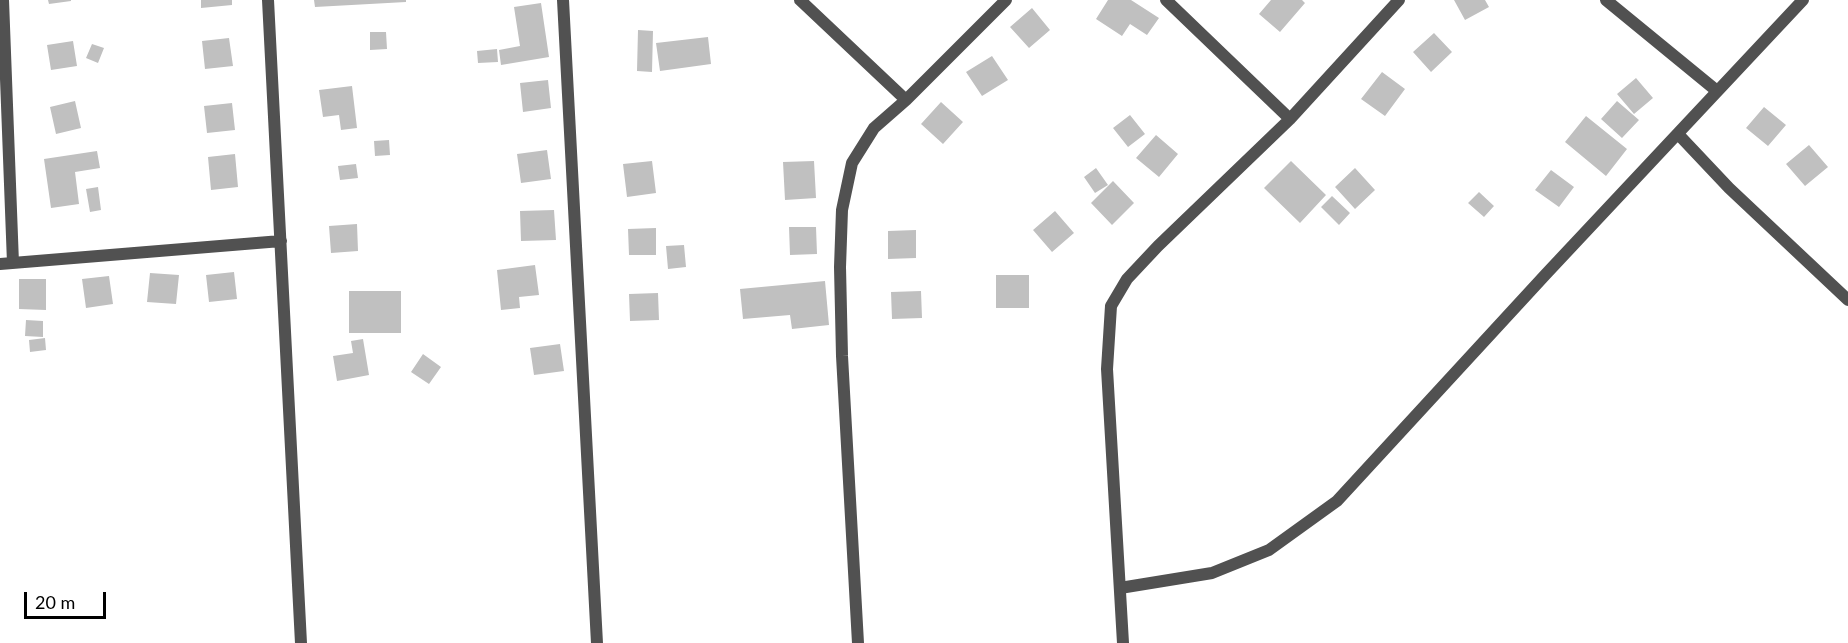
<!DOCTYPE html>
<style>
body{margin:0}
#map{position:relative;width:1848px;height:643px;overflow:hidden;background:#fff;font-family:Lato,sans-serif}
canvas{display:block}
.scale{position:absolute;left:24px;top:592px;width:82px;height:27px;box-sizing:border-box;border:3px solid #000;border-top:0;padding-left:8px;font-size:18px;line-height:21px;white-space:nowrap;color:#000;-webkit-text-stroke:4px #fff;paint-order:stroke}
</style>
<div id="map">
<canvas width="1848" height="643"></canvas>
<div class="scale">20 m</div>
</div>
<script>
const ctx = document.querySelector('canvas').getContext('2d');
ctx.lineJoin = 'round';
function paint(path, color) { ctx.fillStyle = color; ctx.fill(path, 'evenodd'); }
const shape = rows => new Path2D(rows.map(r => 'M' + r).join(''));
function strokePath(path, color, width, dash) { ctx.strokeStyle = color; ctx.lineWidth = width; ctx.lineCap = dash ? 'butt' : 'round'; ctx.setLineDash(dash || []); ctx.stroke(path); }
paint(shape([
 [48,0,71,0,71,1,49,4],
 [201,0,232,0,232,5,201,8],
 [314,0,406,0,406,2,315,7],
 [1108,0,1131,0,1159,18,1147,35,1130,24,1122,36,1096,19],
 [1271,0,1302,0,1305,3,1280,32,1259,14],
 [1454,0,1485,0,1489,7,1465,20],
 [541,3,549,57,501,65,499,50,520,46,514,7],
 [1032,8,1050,30,1029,48,1010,27],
 [638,30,653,31,652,72,637,71],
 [370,32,386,32,387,49,370,50],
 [1434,33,1452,52,1431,72,1413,52],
 [708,37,711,64,660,71,656,43],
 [229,38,233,66,205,69,202,41],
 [73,41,77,66,51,70,47,45],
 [92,44,104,48,98,63,86,58],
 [497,49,498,62,478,63,477,51],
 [992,56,1008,80,982,96,966,72],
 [1382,72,1405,89,1385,116,1361,99],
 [1636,78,1653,98,1634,114,1617,94],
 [548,80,551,108,523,112,520,83],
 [352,86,357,128,341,130,339,115,323,117,319,90],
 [75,101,81,128,56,134,50,107],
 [1617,101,1639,120,1622,138,1601,119],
 [941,102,963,122,943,144,921,124],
 [232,103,235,130,207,133,204,106],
 [1764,107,1786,125,1768,146,1746,128],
 [1130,115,1145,134,1128,147,1113,128],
 [1586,116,1627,149,1606,176,1565,142],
 [1156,135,1178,154,1159,177,1136,158],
 [389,140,390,155,375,156,374,141],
 [1809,145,1828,167,1805,186,1786,164],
 [547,150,551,179,521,183,517,154],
 [97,151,100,168,75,172,79,204,51,208,44,159],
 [235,154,238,187,211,190,208,157],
 [652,161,656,193,627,197,623,164],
 [814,161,816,198,785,200,783,162],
 [1291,161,1326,195,1300,223,1264,188],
 [356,164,358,178,340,180,338,166],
 [1096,168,1108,185,1095,193,1084,177],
 [1355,168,1375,190,1355,209,1335,187],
 [1551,170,1574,187,1559,207,1535,190],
 [1113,181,1134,203,1112,225,1091,203],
 [98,187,101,210,90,212,86,189],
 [1479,192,1494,206,1484,217,1468,203],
 [1332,196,1350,213,1339,225,1321,207],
 [554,210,556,240,521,241,520,211],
 [1055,211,1074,233,1052,252,1033,230],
 [357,224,358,251,331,253,329,226],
 [789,227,816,227,817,254,790,255],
 [656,228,656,255,629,255,628,229],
 [916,230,916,258,888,259,888,231],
 [684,245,686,267,668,269,666,246],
 [535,265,539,295,519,297,520,308,501,310,497,270],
 [234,272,237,299,209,302,206,275],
 [150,273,179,275,176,304,147,302],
 [996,275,1029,275,1029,308,996,308],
 [109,276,113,304,86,308,82,279],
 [19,279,46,279,46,310,19,309],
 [825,281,829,325,792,329,790,315,743,319,740,289],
 [349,291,401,291,401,333,349,333],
 [921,291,922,318,892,319,891,292],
 [658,293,659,320,630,321,629,294],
 [26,320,43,321,43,337,25,336],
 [45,338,46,350,30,352,29,340],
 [363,339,369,375,337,381,333,356,353,353,351,341],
 [560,344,564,371,534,375,530,348],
 [423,354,441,367,429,384,411,372]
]), '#c0c0c0');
strokePath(shape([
 [3,0,13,263],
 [268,0,301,643],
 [563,0,597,643],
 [800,0,906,100],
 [1166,0,1290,119],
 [1606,0,1717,91],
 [1678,134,1729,188,1848,300],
 [0,264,281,241],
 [1120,588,1212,573,1269,550,1337,501,1546,274,1803,0],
 [858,643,842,356,840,267,842,210,852,163,874,128,906,100,1006,0],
 [1123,643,1107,369,1111,306,1127,279,1158,246,1290,119,1399,0]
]), '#515151', 12);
</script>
